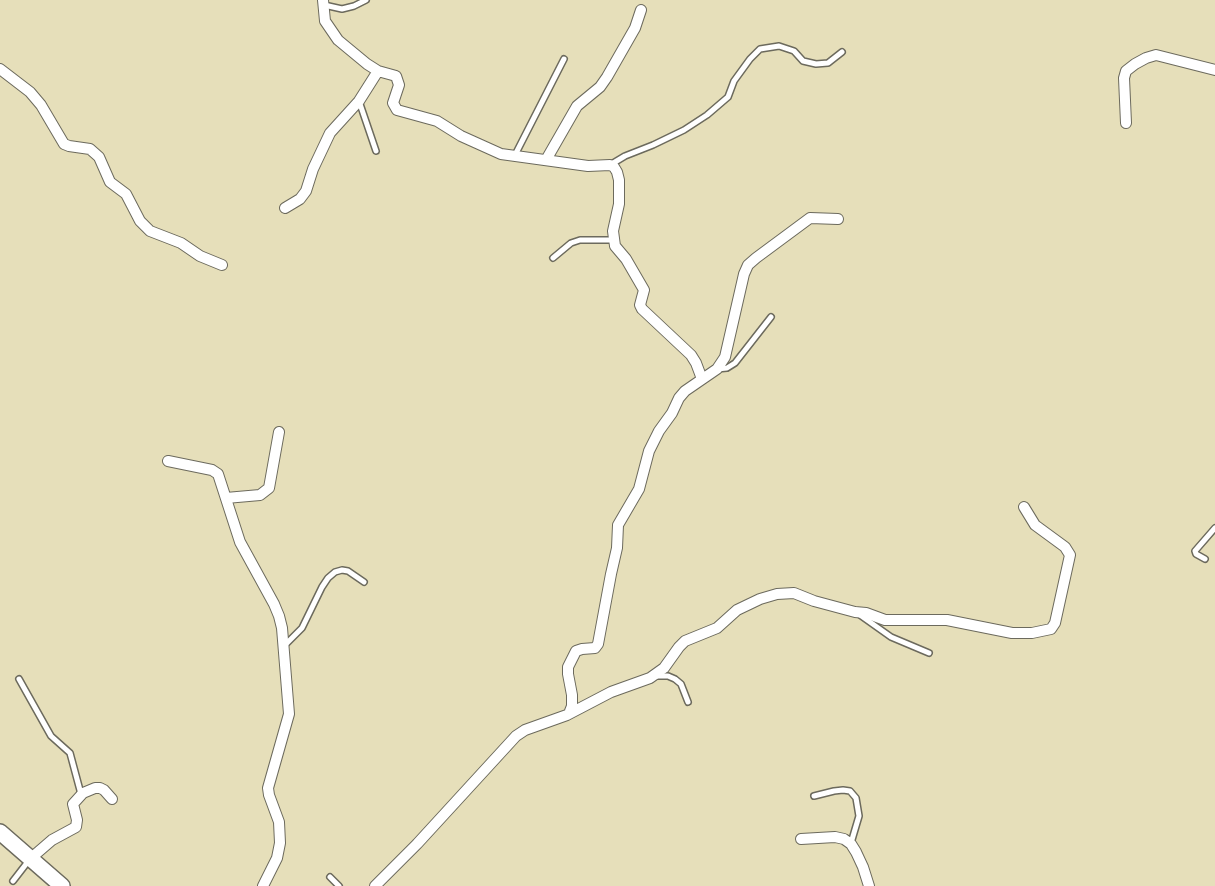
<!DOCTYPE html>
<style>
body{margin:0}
canvas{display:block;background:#e6dfba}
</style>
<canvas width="1215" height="886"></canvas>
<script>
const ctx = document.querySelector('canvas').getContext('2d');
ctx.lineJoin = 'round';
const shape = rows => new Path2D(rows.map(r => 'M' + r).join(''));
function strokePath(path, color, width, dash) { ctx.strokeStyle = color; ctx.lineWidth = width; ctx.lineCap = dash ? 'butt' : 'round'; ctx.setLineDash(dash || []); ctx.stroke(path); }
const service = shape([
 [324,5,342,9,354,6,366,0],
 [359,101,376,151],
 [515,155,564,59],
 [610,165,625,156,653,145,684,130,707,115,728,97,734,81,750,59,760,49,779,46,794,51,803,61,816,64,828,63,842,52],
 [553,258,571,243,580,240,613,240],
 [717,369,727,368,735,363,771,317],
 [1205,559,1196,554,1195,551,1215,528],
 [860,615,891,637,929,653],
 [284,646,302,628,322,587,328,578,335,572,342,570,348,571,364,582],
 [656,676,668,676,675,679,681,684,688,702],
 [19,679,51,736,70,753,81,794],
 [814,796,834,791,843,790,850,791,856,798,859,816,851,843],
 [330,877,339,886],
 [13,881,30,859]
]);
const minor = shape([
 [323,0,325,21,338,40,367,64,378,71,396,76,399,85,393,103,397,110,437,121,461,136,501,154,588,166,610,165,614,167,617,172,619,180,619,204,613,231,615,246,626,259,644,290,640,305,642,309,691,355,696,363,702,379],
 [0,69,30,92,41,105,64,144,69,146,90,149,99,157,110,182,126,194,140,221,150,231,181,243,200,256,222,265],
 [1126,123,1124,78,1126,71,1135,64,1146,58,1156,55,1215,70],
 [546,160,577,106,600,87,607,77,635,28,641,10],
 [285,208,300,199,306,191,313,169,330,133,359,101,378,71],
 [168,461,212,470,218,474,240,542,274,604,279,616,282,628,289,714,268,788,269,795,279,822,280,843,277,858,263,886],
 [226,498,260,495,269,488,279,432],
 [570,711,572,706,572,695,568,674,568,667,576,651,582,649,595,648,598,644,611,574,617,548,618,525,639,489,649,451,659,431,672,413,679,398,685,391,717,369,725,357,744,274,748,265,756,258,810,218,838,219],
 [801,839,835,837,844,839,851,844,856,852,863,867,869,886],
 [30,859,52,840,76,827,77,820,73,804,83,793,95,788,100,788,104,790,112,799],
 [375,886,417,844,516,736,525,730,567,715,611,692,650,678,664,668,679,647,685,641,717,628,737,610,760,599,777,594,794,593,814,601,855,612,866,613,885,620,947,620,1012,633,1032,633,1051,629,1055,623,1070,555,1065,547,1035,525,1024,507]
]);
const secondary = shape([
 [0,832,62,886]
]);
strokePath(service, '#6c6a5d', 8);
strokePath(minor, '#6c6a5d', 12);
strokePath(secondary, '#6c6a5d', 18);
strokePath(service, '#fff', 5);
strokePath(minor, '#fff', 10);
strokePath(secondary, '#fff', 15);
</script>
